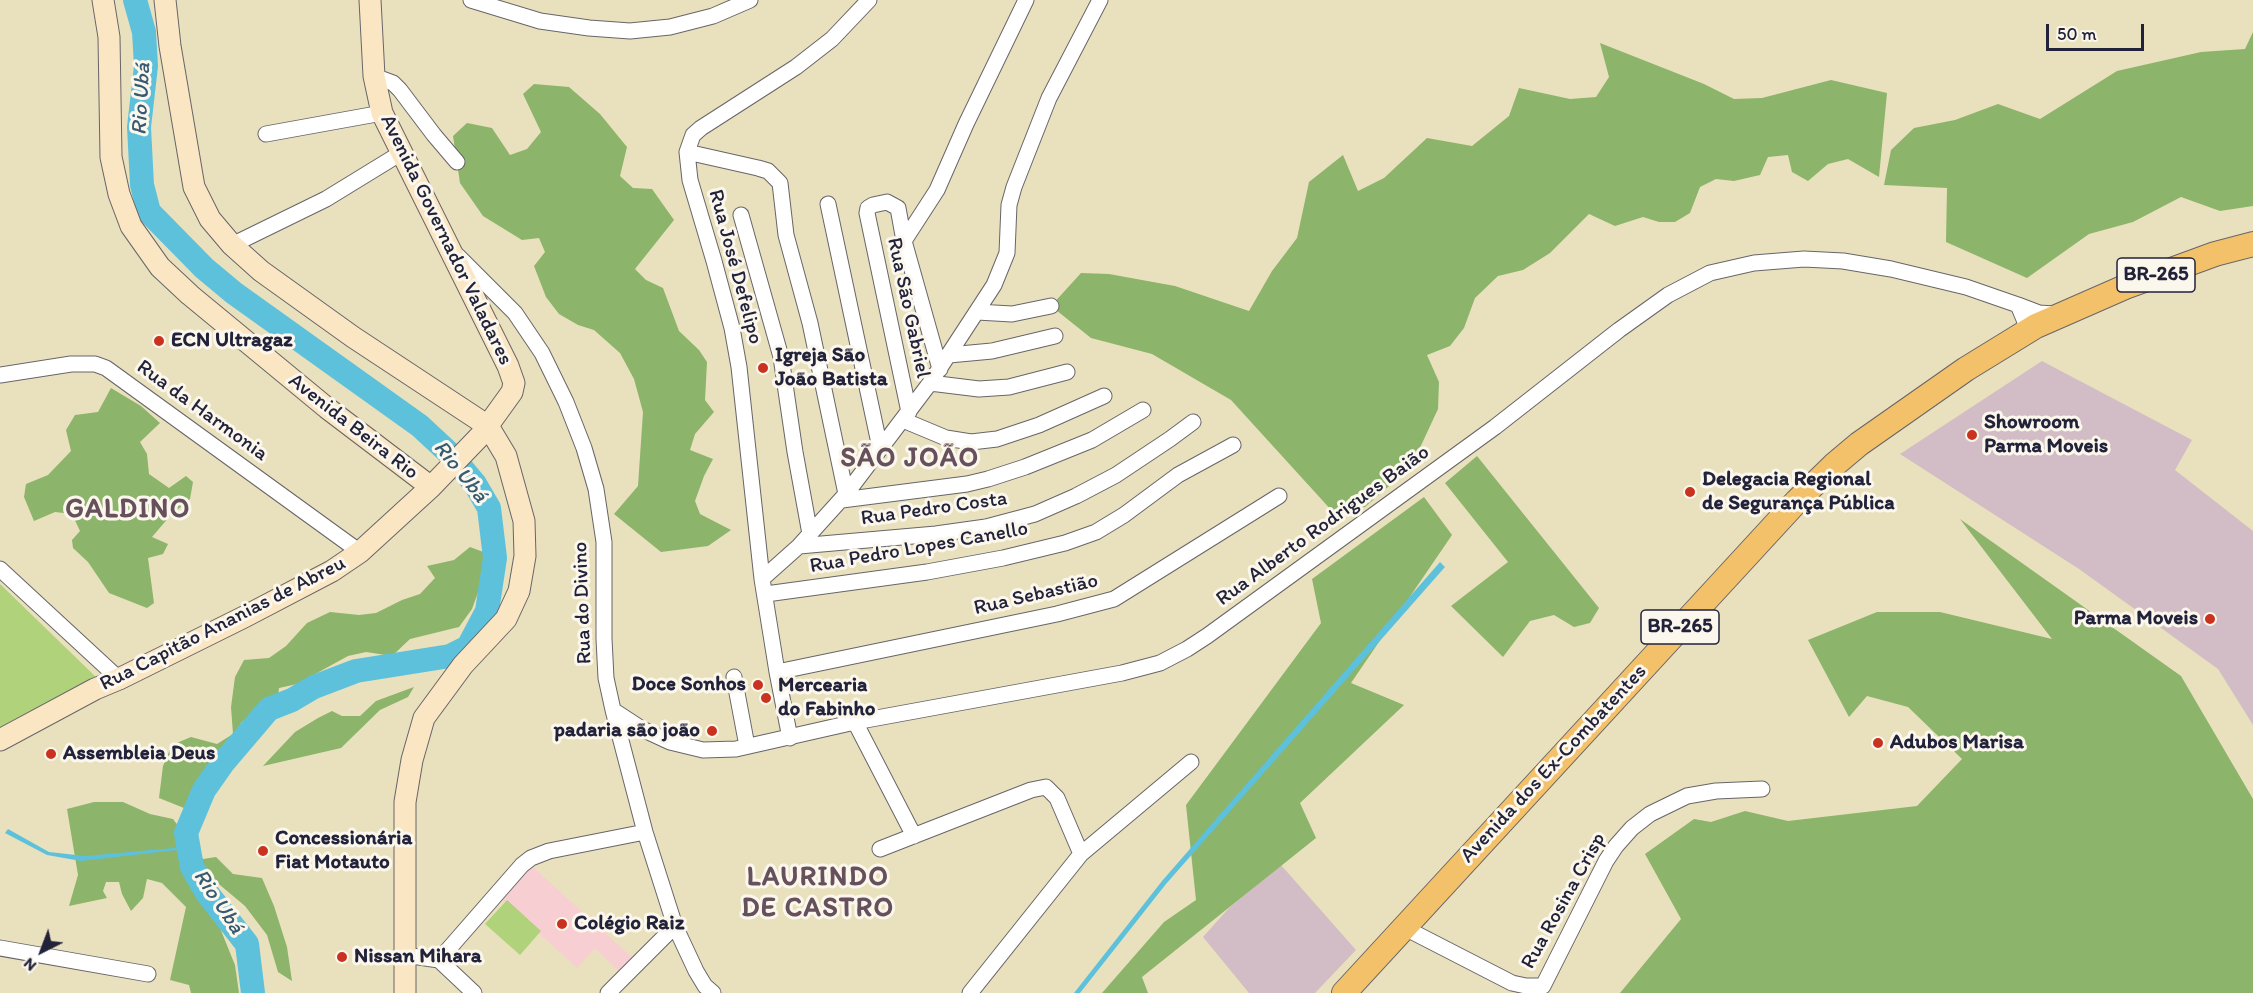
<!DOCTYPE html>
<meta charset="utf-8">
<style>
body{margin:0}
#map{position:relative;width:2253px;height:993px;overflow:hidden;background:#e9e1bd;font-family:Itim,sans-serif}
canvas{display:block}
.north{position:absolute;left:12px;top:921px;width:60px;height:60px;-webkit-text-stroke:4px #fbf7ec;paint-order:stroke;rotate:222deg;font-size:16px;font-weight:700;line-height:24px;text-align:center;color:#22223b}
.north::after{content:'';display:block;margin:auto;width:21px;height:27px;background:#22223b;clip-path:polygon(50% 0,100% 100%,50% 72%,0 100%)}
.scale{position:absolute;left:2046px;top:24px;width:98px;height:27px;box-sizing:border-box;border:3px solid #22223b;border-top:0;padding-left:8px;font-size:18px;line-height:21px;white-space:nowrap;color:#22223b;-webkit-text-stroke:4px #fbf7ec;paint-order:stroke}
</style>
<div id="map">
<canvas width="2253" height="993"></canvas>
<div class="north">N</div>
<div class="scale">50 m</div>
</div>
<script>
const ctx = document.querySelector('canvas').getContext('2d');
ctx.lineJoin = 'round';
function paint(path, color) { ctx.fillStyle = color; ctx.fill(path, 'evenodd'); }
const shape = rows => new Path2D(rows.map(r => 'M' + r).join(''));
function strokePath(path, color, width, dash) { ctx.strokeStyle = color; ctx.lineWidth = width; ctx.lineCap = dash ? 'butt' : 'round'; ctx.setLineDash(dash || []); ctx.stroke(path); }
function drawText(font, color, halo, rows, align = 'center') {
  ctx.font = font + ' Itim,sans-serif'; ctx.lineWidth = 6; ctx.setLineDash([]); ctx.textBaseline = 'middle'; ctx.strokeStyle = halo; ctx.fillStyle = color; for (const [text, x, y, turn = 0] of rows) {
    ctx.save(); ctx.translate(x, y); ctx.rotate((+turn || 0) * Math.PI / 180); ctx.textAlign = isNaN(turn) ? turn : align; if (halo) ctx.strokeText(text, 0, 0); ctx.fillText(text, 0, 0); ctx.restore();
  }
}
paint(shape([
 [532,866,633,958,620,972,595,949,577,968,501,899]
]), '#f7cfd2');
paint(shape([
 [2042,361,2192,440,2175,470,2253,531,2253,725,2218,669,2079,569,1900,454],
 [1281,865,1356,950,1315,993,1249,993,1203,937,1229,908]
]), '#d2bdc6');
paint(shape([
 [0,584,97,678,0,729],
 [507,900,541,931,520,955,485,924]
]), '#b0d27a');
paint(shape([
 [2253,32,2253,206,2220,211,2181,197,2133,222,2089,234,2027,278,1946,242,1947,188,1884,185,1891,150,1914,128,1955,120,1998,104,2040,119,2117,71,2201,52,2245,49],
 [1600,43,1704,84,1734,99,1762,98,1831,80,1887,93,1879,177,1848,159,1828,164,1808,181,1792,172,1788,155,1768,157,1760,175,1734,181,1716,179,1700,187,1690,213,1675,222,1659,222,1643,217,1615,226,1589,214,1550,253,1523,270,1498,276,1475,298,1464,328,1450,346,1427,355,1439,382,1438,409,1418,452,1396,480,1365,507,1333,512,1231,400,1152,354,1091,338,1051,306,1081,273,1109,274,1175,286,1249,311,1272,271,1297,238,1309,182,1343,155,1358,191,1384,178,1427,138,1472,146,1509,116,1519,88,1570,99,1596,97,1609,77],
 [534,84,569,87,600,114,627,147,620,176,633,188,652,189,674,220,635,269,646,280,663,288,679,331,699,350,707,362,705,400,714,412,695,434,690,450,713,459,704,476,695,501,700,514,731,530,708,546,661,552,614,514,638,486,643,412,634,379,620,353,594,330,578,325,559,314,546,297,534,266,545,252,539,238,522,240,483,216,460,183,453,136,467,123,492,128,510,155,527,149,541,132,523,94],
 [111,388,141,406,160,423,140,442,147,454,149,474,169,488,186,476,193,482,190,499,170,516,152,537,168,544,163,554,148,558,154,603,147,608,109,593,88,562,73,548,72,540,80,531,72,514,55,512,34,521,24,497,26,484,48,475,71,451,66,430,75,415,98,412],
 [1477,456,1599,608,1590,623,1574,627,1554,615,1530,621,1503,657,1451,606,1508,562,1445,483],
 [1424,497,1452,535,1351,683,1404,705,1300,803,1316,838,1142,977,1148,993,1102,993,1164,922,1196,900,1186,805,1321,623,1312,579],
 [1960,519,2181,676,2253,799,2253,993,1620,993,1681,919,1645,854,1694,819,1711,822,1745,811,1788,821,1917,806,1962,759,1908,707,1867,696,1849,717,1808,640,1877,612,1940,612,2052,639],
 [470,547,486,553,480,587,472,609,459,627,410,639,392,656,366,652,348,656,297,684,279,688,278,697,242,722,184,808,159,798,163,766,172,745,191,737,217,744,233,734,231,707,235,677,244,660,269,658,286,646,307,623,330,612,359,615,376,613,402,600,420,594,435,578,427,566,454,560],
 [414,687,408,697,380,710,341,748,263,766,295,732,318,718,332,711,342,716,360,716,376,701],
 [94,802,123,802,150,814,173,819,203,859,216,857,233,874,262,878,274,906,287,947,292,981,278,972,267,935,245,906,214,880,209,914,220,928,235,965,239,993,191,993,189,985,170,980,186,907,162,883,147,879,143,898,131,911,122,894,119,882,106,882,103,891,107,898,69,906,78,875,67,809]
]), '#8cb46a');
paint(shape([
 [1440,562,1445,567,1166,884,1080,993,1074,993,1162,881],
 [8,829,49,852,85,856,185,847,186,849,81,861,47,855,5,833]
]), '#5ec1dc');
strokePath(shape([
 [135,0,144,32,146,66,139,127,142,185,149,212,204,268,234,293,420,426,449,453,475,484,489,508,495,558,487,611,468,647,450,656,356,671,314,687,292,700,269,709,223,763,204,790,186,833,192,867,207,893,247,944,253,993]
]), '#5ec1dc', 24);
const street = shape([
 [471,0,540,21,589,28,630,31,670,27,713,16,750,0],
 [374,76,393,83,400,90,434,135,457,162],
 [266,134,382,113],
 [687,152,758,168,768,171,780,183,786,235,810,323,846,494],
 [828,204,880,448],
 [741,215,781,357,795,452,810,534],
 [904,241,937,190,966,124,1026,0],
 [232,245,326,199,401,153],
 [458,256,515,313,542,353,566,402,584,448,596,489,604,542,604,639,606,678,613,710,645,832,675,926,696,971,705,986,713,993],
 [977,312,1012,314,1051,306],
 [2018,335,2026,324,2018,305,2039,313,2055,314],
 [949,355,992,351,1055,336],
 [0,375,71,364,95,364,106,368,360,552],
 [930,383,979,389,1009,387,1067,372],
 [909,412,867,213,868,208,873,205,887,202,898,208,904,241,940,369],
 [903,420,946,438,971,442,997,439,1039,425,1104,396],
 [842,500,967,484,988,479,1025,467,1092,440,1143,410],
 [799,546,936,534,986,527,1035,514,1076,496,1116,475,1170,439,1193,422],
 [0,569,119,679],
 [762,579,799,546,846,494,930,383,994,285,1007,253,1009,205,1014,187,1049,98,1100,0],
 [766,594,927,572,1003,558,1065,543,1096,532,1124,515,1178,475,1233,445],
 [777,672,1057,614,1114,599,1279,496],
 [734,677,747,746],
 [613,710,642,729,670,742,703,750,736,749,855,722,1122,673,1160,663,1187,649,1207,636,1495,427,1619,330,1668,295,1710,273,1754,263,1804,259,1843,261,1891,269,1966,287,2018,305],
 [855,722,914,836],
 [790,738,777,672,762,579,739,367,732,328,714,261,690,180,687,152,693,135,701,128,796,67,832,39,869,0],
 [880,849,1031,790,1046,787,1057,798,1081,854],
 [1403,927,1512,983,1526,986,1543,986,1606,861,1616,846,1632,828,1650,814,1687,796,1716,791,1762,789],
 [0,948,148,974],
 [405,955,439,960],
 [439,960,522,865,531,858,549,851,645,832],
 [439,960,474,993],
 [608,993,675,926],
 [970,993,1081,854,1191,762]
]);
const secondary = shape([
 [103,0,109,37,111,157,119,194,131,226,160,267,190,295,327,408,431,487],
 [165,0,170,46,194,187,210,219,232,245,261,271,353,337,488,426,506,456,524,521,525,556,519,591,506,619,463,665,424,718,412,760,405,802,405,993],
 [0,740,95,689,119,679,244,617,332,571,360,552,431,487,481,435,512,392,514,383,508,366,382,113,374,76,370,0]
]);
const primary = shape([
 [1344,993,1797,501,1834,465,1859,444,1966,369,2036,326,2125,287,2215,254,2253,244]
]);
strokePath(street, '#686568', 17);
strokePath(secondary, '#686568', 23);
strokePath(primary, '#686568', 26);
strokePath(street, '#fff', 15);
strokePath(secondary, '#fbe6c4', 21);
strokePath(primary, '#f4c16b', 24);
for (const [x, y, r, color] of [
 [159,341,6,"#c8321e"],
 [763,368,6,"#c8321e"],
 [1972,435,6,"#c8321e"],
 [1690,492,6,"#c8321e"],
 [2210,619,6,"#c8321e"],
 [758,685,6,"#c8321e"],
 [766,698,6,"#c8321e"],
 [712,731,6,"#c8321e"],
 [1878,743,6,"#c8321e"],
 [51,754,6,"#c8321e"],
 [263,851,6,"#c8321e"],
 [562,924,6,"#c8321e"],
 [342,957,6,"#c8321e"]
]) { const dot = new Path2D(); dot.arc(x, y, r, 0, 2 * Math.PI); ctx.fillStyle = color; ctx.fill(dot); strokePath(dot, '#fbf7ec', 2); }
for (const [x, y, w] of [
 [2156,275,78],
 [1680,627,78]
]) { const box = new Path2D(); box.roundRect(x - w / 2, y - 17, w, 34, 4.5); ctx.fillStyle = '#fbf7ec'; ctx.fill(box); strokePath(box, '#22223b', 1.5); }
drawText('bold 20px', '#22223b', null, [
 ["BR-265",2156,275],
 ["BR-265",1680,627]
]);
drawText('21px', '#22223b', '#fbf7ec', [
 ["Avenida Governador Valadares",446,240,64],
 ["Rua José Defelipo",735,267,75],
 ["Rua São Gabriel",908,308,78],
 ["Rua da Harmonia",202,411,36],
 ["Avenida Beira Rio",353,427,38],
 ["Rua Pedro Costa",934,509,-8],
 ["Rua Alberto Rodrigues Baião",1323,526,-36],
 ["Rua Pedro Lopes Canello",919,548,-10],
 ["Rua Sebastião",1036,595,-13],
 ["Rua do Divino",583,603,-92],
 ["Rua Capitão Ananias de Abreu",223,624,-27],
 ["Avenida dos Ex-Combatentes",1554,764,-47],
 ["Rua Rosina Crisp",1564,901,-61]
]);
drawText('bold 21px', '#22223b', '#fbf7ec', [
 ["ECN Ultragaz",171,341],
 ["Igreja São",775,356],
 ["João Batista",775,380],
 ["Showroom",1984,423],
 ["Parma Moveis",1984,447],
 ["Delegacia Regional",1702,480],
 ["de Segurança Pública",1702,504],
 ["Parma Moveis",2198,619,"right"],
 ["Doce Sonhos",746,685,"right"],
 ["Mercearia",778,686],
 ["do Fabinho",778,710],
 ["padaria são joão",700,731,"right"],
 ["Adubos Marisa",1890,743],
 ["Assembleia Deus",63,754],
 ["Concessionária",275,839],
 ["Fiat Motauto",275,863],
 ["Colégio Raiz",574,924],
 ["Nissan Mihara",354,957]
], 'left');
drawText('italic 22px', '#375a73', '#fbf7ec', [
 ["Rio Ubá",142,99,-87],
 ["Rio Ubá",460,472,51],
 ["Rio Ubá",218,902,56]
]);
ctx.letterSpacing = '1.5px';
drawText('bold 27px', '#66505c', '#fbf7ec', [
 ["SÃO JOÃO",910,459],
 ["GALDINO",128,510],
 ["LAURINDO",818,878],
 ["DE CASTRO",818,909]
]);
ctx.letterSpacing = '0px';
</script>
